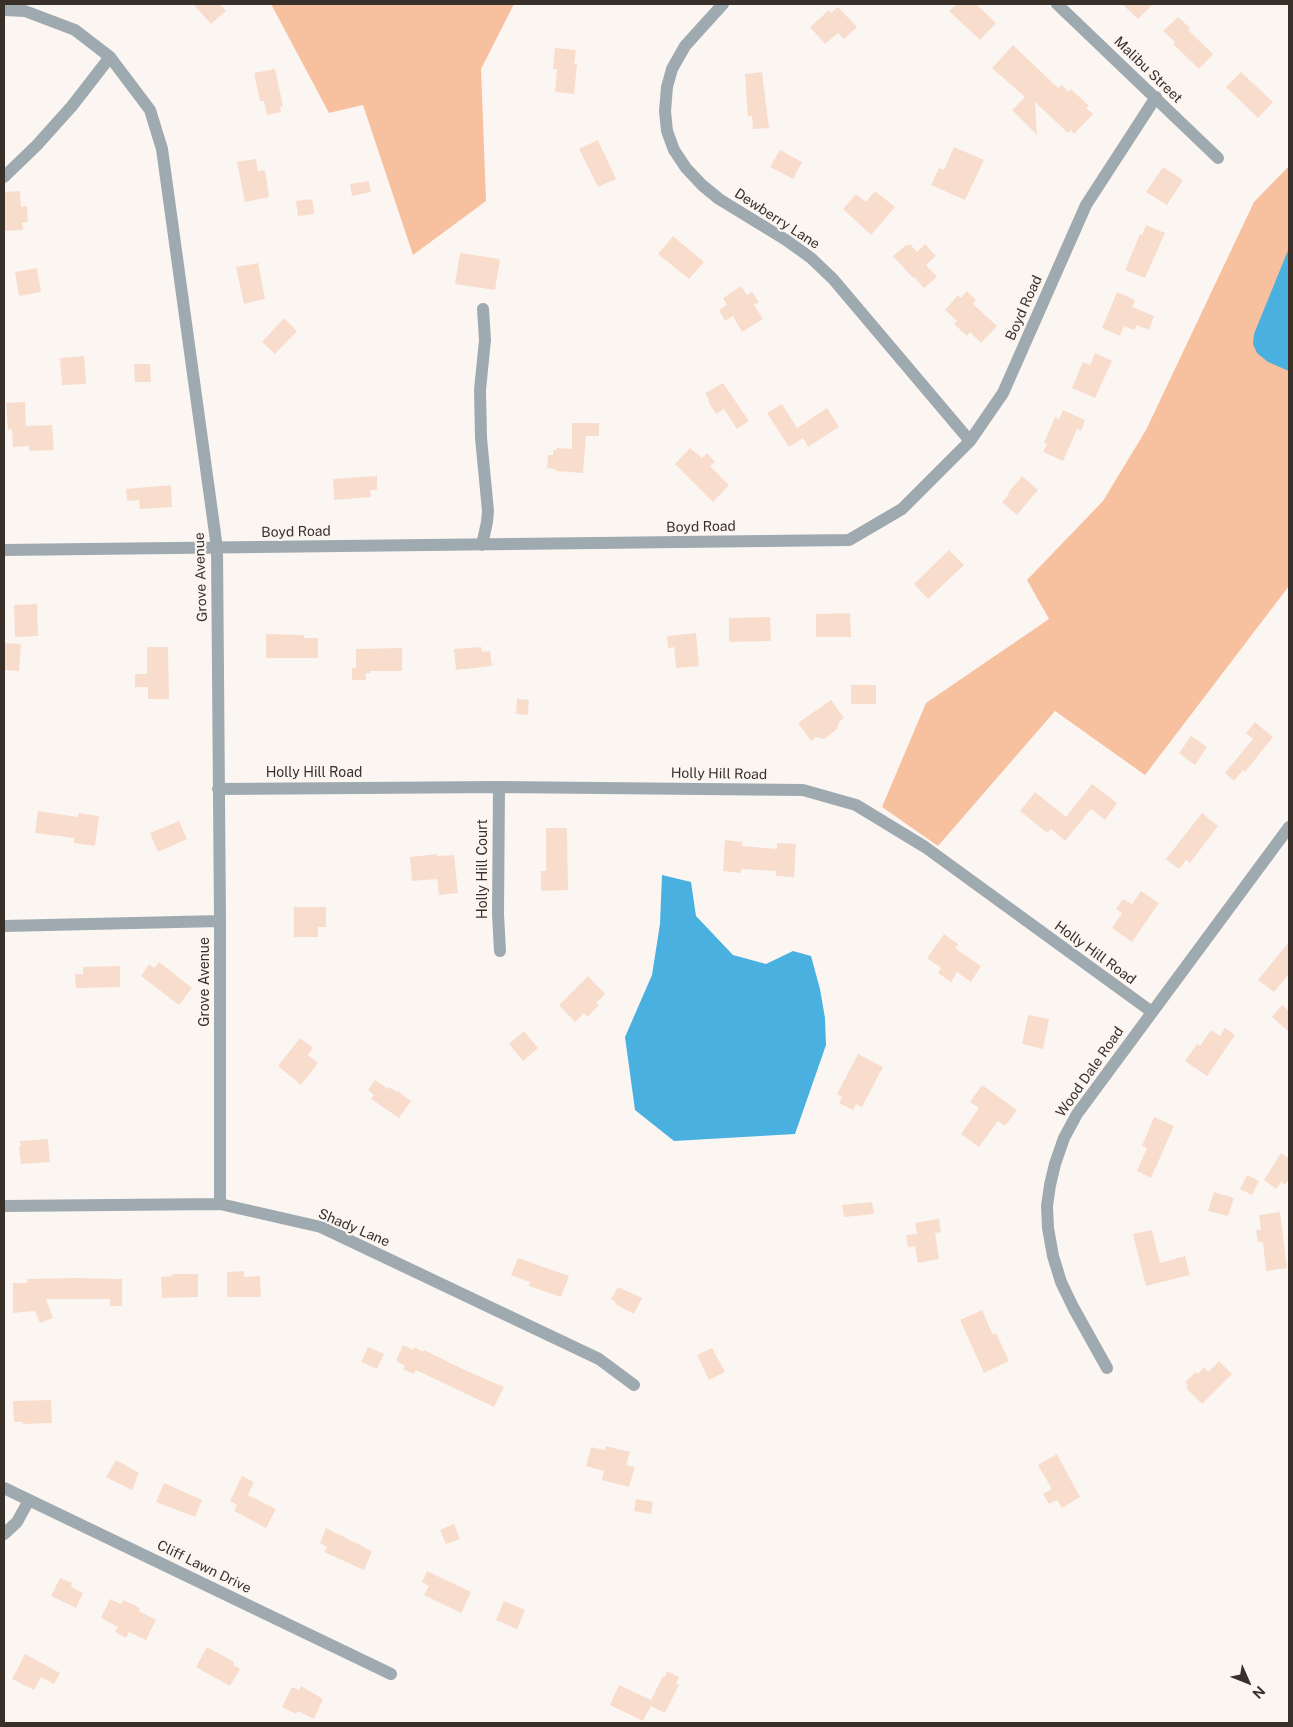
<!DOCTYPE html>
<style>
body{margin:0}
#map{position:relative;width:1293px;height:1727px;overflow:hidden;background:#fcf6f3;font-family:"Public Sans",sans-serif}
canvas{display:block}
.frame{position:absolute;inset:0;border:5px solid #3a302a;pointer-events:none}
.north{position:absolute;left:1223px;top:1657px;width:50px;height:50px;-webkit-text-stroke:4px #fcf6f3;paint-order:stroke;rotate:134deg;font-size:14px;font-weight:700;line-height:20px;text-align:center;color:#3a302a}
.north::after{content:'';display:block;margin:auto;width:18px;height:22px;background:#3a302a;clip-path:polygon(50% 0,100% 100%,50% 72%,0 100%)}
</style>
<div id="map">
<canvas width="1293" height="1727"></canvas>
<div class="frame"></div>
<div class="north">N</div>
</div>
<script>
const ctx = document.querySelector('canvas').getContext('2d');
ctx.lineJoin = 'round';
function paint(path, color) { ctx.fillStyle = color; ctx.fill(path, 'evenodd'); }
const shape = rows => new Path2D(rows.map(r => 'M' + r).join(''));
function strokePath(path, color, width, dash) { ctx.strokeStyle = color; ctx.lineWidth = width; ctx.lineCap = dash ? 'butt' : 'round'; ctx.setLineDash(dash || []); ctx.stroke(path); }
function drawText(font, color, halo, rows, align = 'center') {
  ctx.font = font + ' "Public Sans",sans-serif'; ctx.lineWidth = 4.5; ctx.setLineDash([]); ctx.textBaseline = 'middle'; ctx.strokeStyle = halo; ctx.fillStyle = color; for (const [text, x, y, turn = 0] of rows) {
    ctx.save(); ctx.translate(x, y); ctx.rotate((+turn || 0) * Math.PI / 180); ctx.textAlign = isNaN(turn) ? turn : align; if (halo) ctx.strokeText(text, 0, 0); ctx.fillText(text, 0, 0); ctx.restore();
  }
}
paint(shape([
 [271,4,514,4,481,69,486,201,413,255,363,105,329,113],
 [1289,166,1289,586,1145,775,1055,711,938,846,882,807,926,703,1049,619,1027,580,1103,501,1146,430,1254,202]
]), '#f7c09e');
paint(shape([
 [1289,248,1289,371,1268,362,1257,353,1253,344,1254,334],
 [662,875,691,882,696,916,733,955,766,964,793,951,811,956,820,989,825,1018,826,1045,795,1134,674,1141,635,1110,625,1037,652,975,660,924]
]), '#4ab0df');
paint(shape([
 [193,4,220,4,226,11,211,24],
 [957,4,976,4,996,23,980,40,949,11],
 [1122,4,1153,4,1138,19],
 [838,7,857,27,844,39,838,33,825,44,810,27,829,10,831,13],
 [1178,17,1190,28,1188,30,1213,54,1199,69,1173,44,1175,42,1163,31],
 [1013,45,1058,88,1062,85,1069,92,1071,89,1089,106,1086,108,1093,114,1074,134,1071,130,1068,133,1035,102,1037,135,1012,110,1025,97,992,68],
 [555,48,576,50,574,64,577,64,574,94,555,92,557,69,553,69],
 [275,69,283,106,280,107,281,112,267,115,264,101,260,101,254,73],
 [762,72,769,128,753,129,752,116,748,117,745,74],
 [1241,72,1273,102,1258,118,1226,87],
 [598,140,616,179,598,187,579,149],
 [954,147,984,160,965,200,931,185,939,168,944,170],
 [780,150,802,162,793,179,770,167],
 [256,159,258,171,265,170,269,197,245,202,237,162],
 [1163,167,1183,180,1167,205,1146,192],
 [369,181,371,192,352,196,350,184],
 [20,191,21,207,27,206,28,222,22,223,23,230,4,231,4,192],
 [875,191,895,207,871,235,843,209,856,194,866,202],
 [311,199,311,201,313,201,314,214,298,216,296,201],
 [1146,225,1165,233,1145,278,1125,270,1140,234,1142,235],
 [673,236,704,262,689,279,658,254],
 [910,244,917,252,925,244,936,256,926,265,937,277,924,288,914,277,913,278,893,256,906,245,907,246],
 [460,253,500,259,495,290,455,284],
 [258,263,265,299,244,304,236,267],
 [37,268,41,292,19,296,15,272],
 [741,286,747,295,752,292,759,302,754,305,763,319,742,332,733,316,725,321,719,310,727,305,723,298],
 [967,291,976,300,973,304,997,326,981,343,970,332,967,336,954,324,957,321,945,310,958,295,961,298],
 [1117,292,1135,300,1132,307,1154,316,1149,330,1137,325,1134,330,1124,326,1120,336,1102,328],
 [284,318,297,331,275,354,262,342],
 [1095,353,1112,361,1095,398,1072,388,1083,362,1090,365],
 [84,356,86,384,62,385,60,358],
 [134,364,150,364,151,382,135,382],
 [723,383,749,421,737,429,724,409,716,414,708,401,709,400,705,393],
 [25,402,26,426,52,425,54,450,29,451,29,446,13,447,12,429,8,430,6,403],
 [782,404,797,428,827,408,839,427,808,447,803,438,789,447,767,413],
 [1063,410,1085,420,1081,431,1077,429,1063,461,1043,452,1047,444,1044,443,1055,417,1059,419],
 [572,423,599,423,599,436,586,436,583,473,556,471,555,469,547,468,548,455,553,455,553,450,556,450,557,448,572,449],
 [690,448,702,458,707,453,715,462,710,466,729,485,713,502,675,464],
 [377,476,377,490,370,490,371,497,334,500,333,479],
 [1022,476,1038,490,1017,515,1002,502,1009,494,1008,493],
 [171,485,172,507,140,509,139,500,127,501,126,489],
 [949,550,964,565,928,599,914,584],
 [37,604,38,636,15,637,14,605],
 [850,613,851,637,816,637,816,614],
 [770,617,771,641,729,642,729,618],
 [696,633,699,666,676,668,674,647,668,648,667,636],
 [266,634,304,635,304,638,318,638,318,658,266,658],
 [4,643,21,644,19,671,4,670],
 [147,647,168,647,169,699,148,699,148,687,135,687,135,674,147,674],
 [481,647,482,652,490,651,492,666,456,670,454,649],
 [402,648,402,671,370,671,370,673,366,673,366,680,352,680,352,668,356,668,356,649],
 [851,685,876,685,876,704,851,704],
 [517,699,529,700,528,715,516,714],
 [831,700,844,718,839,722,837,729,824,739,816,737,811,741,798,723],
 [1255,722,1273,737,1245,772,1243,770,1234,781,1225,773,1253,739,1246,733],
 [1191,736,1207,747,1195,765,1179,753],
 [1092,784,1117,803,1105,820,1091,809,1065,841,1051,829,1047,833,1020,811,1035,792,1066,817],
 [38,811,78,817,79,813,99,816,95,846,74,843,74,838,35,833],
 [1202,813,1218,826,1190,863,1186,860,1179,869,1166,859],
 [179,821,187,839,158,852,150,833],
 [546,828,567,828,568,890,541,891,541,871,546,871],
 [725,840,742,842,742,846,777,849,777,843,796,844,794,877,776,876,776,871,741,869,741,873,723,871],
 [437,854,437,856,454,855,458,893,439,895,437,879,412,881,410,857],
 [1141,891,1159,903,1132,942,1112,928,1122,913,1116,909,1123,899,1132,904],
 [294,907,326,907,326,927,318,927,318,937,294,937],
 [944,934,958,944,955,948,981,966,971,982,957,972,951,982,938,973,941,968,927,958],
 [1289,942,1289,974,1274,992,1258,980],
 [159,962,192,988,179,1005,141,976,149,964,154,968],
 [120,966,120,987,76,988,75,974,83,974,83,967],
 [588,976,605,994,596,1003,599,1005,587,1017,584,1013,575,1022,559,1005],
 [1282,1005,1289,1011,1289,1032,1272,1017],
 [1028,1015,1049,1019,1043,1049,1022,1044],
 [1225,1028,1235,1035,1207,1076,1185,1061,1197,1044,1200,1046,1211,1030,1220,1036],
 [524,1031,538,1048,523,1061,509,1044],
 [300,1038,313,1048,308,1055,318,1063,301,1085,278,1066],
 [858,1054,883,1067,862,1107,856,1104,853,1110,839,1103,842,1097,837,1094],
 [375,1080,388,1089,389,1087,397,1092,398,1091,411,1101,399,1118,371,1099,374,1095,368,1090],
 [982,1085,1017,1110,1005,1126,998,1121,979,1147,961,1134,979,1108,970,1102],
 [1154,1117,1174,1126,1151,1178,1137,1171,1147,1148,1142,1146],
 [48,1139,50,1162,21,1164,19,1146,21,1146,20,1141],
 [1281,1153,1289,1158,1289,1179,1285,1185,1281,1182,1276,1189,1264,1180],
 [1247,1175,1259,1181,1252,1195,1240,1189],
 [1214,1192,1234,1198,1228,1216,1208,1211],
 [872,1202,874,1214,844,1217,842,1205],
 [1280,1212,1287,1268,1266,1271,1263,1242,1258,1242,1256,1230,1261,1230,1259,1215],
 [939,1219,941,1232,935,1233,939,1259,918,1263,915,1246,908,1247,906,1235,917,1234,915,1223],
 [1152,1230,1160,1263,1185,1256,1190,1275,1146,1286,1133,1234],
 [518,1258,569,1276,561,1297,529,1286,530,1282,511,1275],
 [244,1271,244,1277,260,1276,261,1297,227,1297,227,1272],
 [172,1274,198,1274,198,1297,162,1298,161,1277,172,1276],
 [74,1278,122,1279,122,1306,110,1306,110,1299,46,1299,53,1318,40,1323,35,1311,13,1313,13,1283,27,1283,27,1279],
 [618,1287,642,1298,634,1314,615,1304,616,1302,611,1299],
 [982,1310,993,1335,996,1333,1009,1361,984,1373,960,1320],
 [403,1345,413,1350,414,1347,423,1352,424,1350,469,1372,504,1387,494,1407,416,1370,414,1374,403,1369,405,1366,396,1361],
 [368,1347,384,1354,377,1369,361,1362],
 [712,1348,725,1372,709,1380,697,1355],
 [1219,1361,1232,1374,1202,1404,1186,1388,1188,1385,1185,1382,1196,1372,1198,1374,1204,1367,1208,1372],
 [51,1400,52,1423,23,1424,23,1422,14,1422,13,1401],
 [606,1446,630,1452,626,1465,635,1467,629,1487,602,1480,604,1471,586,1466,591,1447,605,1450],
 [1057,1454,1080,1497,1062,1508,1057,1500,1049,1504,1043,1494,1052,1489,1038,1465],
 [116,1460,139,1473,132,1490,106,1477],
 [242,1476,254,1482,248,1495,276,1509,266,1528,234,1511,237,1505,230,1501],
 [164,1483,202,1500,195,1517,156,1502],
 [636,1499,653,1502,651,1514,634,1511],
 [454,1524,460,1539,446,1544,440,1530],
 [326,1528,372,1551,364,1570,324,1552,327,1547,320,1543],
 [427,1571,471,1592,461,1613,424,1595,429,1586,422,1582],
 [60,1578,72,1583,71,1587,83,1593,76,1608,51,1596],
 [110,1599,121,1604,123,1600,140,1608,139,1611,156,1620,146,1640,129,1632,126,1638,115,1632,118,1627,101,1618],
 [504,1601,525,1610,517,1629,496,1620],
 [207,1647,234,1662,233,1665,240,1669,230,1686,196,1667],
 [25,1654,60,1673,54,1684,41,1677,34,1690,12,1679],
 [667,1671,679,1677,676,1684,679,1685,665,1713,651,1706,643,1721,610,1705,619,1685,651,1700,663,1676,665,1677],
 [301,1686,323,1699,314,1719,298,1711,296,1714,282,1707,292,1687,299,1690]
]), '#f8ddcd');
strokePath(shape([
 [723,4,685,46,672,69,667,87,665,111,667,131,674,150,686,168,702,185,719,199,786,240,811,258,833,279,970,441],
 [1057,4,1218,158],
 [4,10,25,11,75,30,110,57,150,110,162,149,217,548,220,921,220,1204],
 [4,177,37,145,72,106,110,57],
 [482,545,487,522,488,511,481,438,480,390,485,340,483,309],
 [4,550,849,540,902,509,970,441,1003,393,1086,205,1156,97],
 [499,787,498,914,500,951],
 [218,789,499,787,803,790,856,805,925,847,1152,1012],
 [4,926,220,921],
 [4,1206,220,1204,321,1227,599,1359,634,1385],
 [1107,1368,1073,1307,1061,1282,1053,1256,1048,1228,1047,1206,1050,1185,1055,1164,1064,1138,1077,1114,1289,827],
 [4,1488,391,1674],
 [4,1534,17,1522,29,1500]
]), '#9eaab0', 12);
drawText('14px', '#3a302a', '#fcf6f3', [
 ["Malibu Street",1148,70,44],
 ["Dewberry Lane",777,219,33],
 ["Boyd Road",1024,308,-66],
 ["Boyd Road",701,527,-1],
 ["Boyd Road",296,532,-1],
 ["Grove Avenue",201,577,-92],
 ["Holly Hill Road",314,773],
 ["Holly Hill Road",719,774,1],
 ["Holly Hill Court",483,869,-90],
 ["Holly Hill Road",1095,953,36],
 ["Grove Avenue",205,982,-90],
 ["Wood Dale Road",1090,1072,-55],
 ["Shady Lane",354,1228,23],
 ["Cliff Lawn Drive",204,1567,26]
]);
</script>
